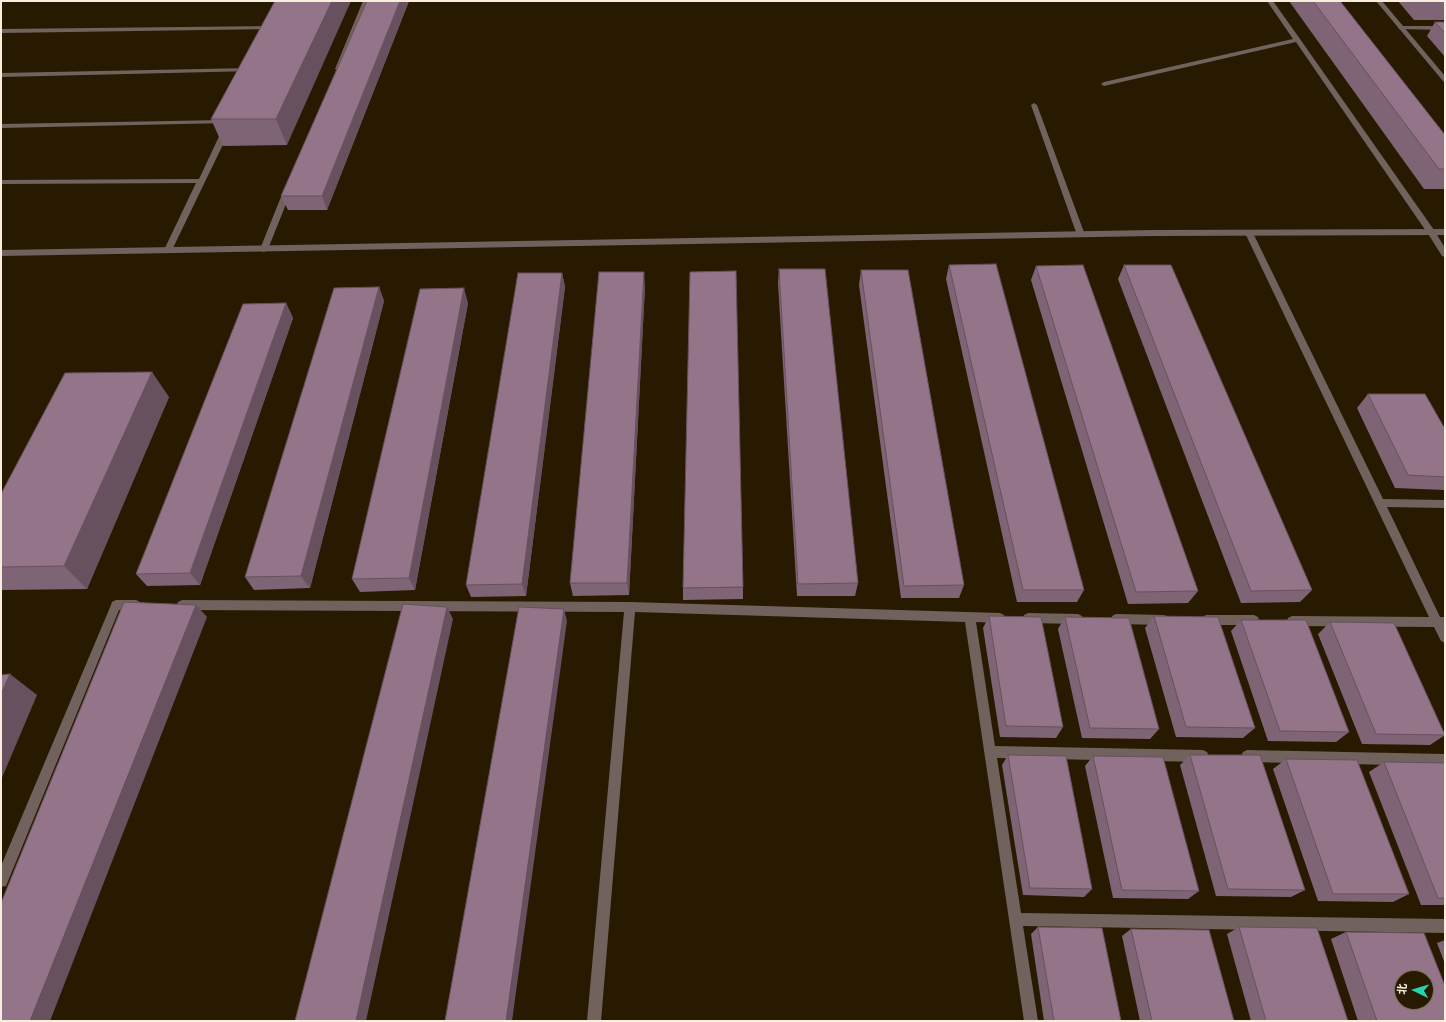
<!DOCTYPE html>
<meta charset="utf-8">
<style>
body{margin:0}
#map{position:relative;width:1446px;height:1022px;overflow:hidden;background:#281a00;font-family:"Zilla Slab","Noto Sans SC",serif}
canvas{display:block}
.frame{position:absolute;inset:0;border:2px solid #f8eede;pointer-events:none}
.north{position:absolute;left:1394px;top:970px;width:40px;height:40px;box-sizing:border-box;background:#281a00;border:1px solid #7b6f59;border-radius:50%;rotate:275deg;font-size:11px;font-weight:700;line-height:16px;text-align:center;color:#f8eede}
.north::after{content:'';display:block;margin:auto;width:14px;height:18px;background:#23d5af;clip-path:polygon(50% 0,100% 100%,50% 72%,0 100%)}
</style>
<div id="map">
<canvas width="1446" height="1022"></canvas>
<div class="frame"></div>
<div class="north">北</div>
</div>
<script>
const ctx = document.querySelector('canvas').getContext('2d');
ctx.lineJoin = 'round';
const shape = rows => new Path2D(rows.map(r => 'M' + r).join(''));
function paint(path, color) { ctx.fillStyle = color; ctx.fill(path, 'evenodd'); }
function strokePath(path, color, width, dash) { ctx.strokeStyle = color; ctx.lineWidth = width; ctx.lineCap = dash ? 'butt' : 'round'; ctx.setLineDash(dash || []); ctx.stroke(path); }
paint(shape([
 [1401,26,1445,26,1445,30,1399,29,1398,28,1401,26],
 [1034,103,1037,105,1085,235,1084,237,1078,237,1077,235,1031,105,1034,103],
 [1431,229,1434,230,1445,248,1445,257,1442,256,1427,232,1431,229]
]), '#72625d');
paint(shape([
 [363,1,369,1,341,69,336,70,335,69,363,1],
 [1267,1,1273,1,1300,39,1434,230,1434,234,1428,234,1296,42,1104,86,1101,84,1104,82,1293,39,1267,1],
 [1376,1,1382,1,1445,76,1445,82,1443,81,1376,1],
 [275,26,276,27,273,29,1,33,1,29,275,26],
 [251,68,254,70,253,71,1,77,1,73,251,68],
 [225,120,227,121,227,123,1,128,1,124,225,120],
 [223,128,229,128,230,130,172,250,168,253,164,250,196,183,1,184,1,180,199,179,223,128],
 [285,187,291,187,292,189,268,249,264,252,261,251,260,249,285,187],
 [1249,230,1253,233,1383,499,1445,500,1445,508,1387,507,1440,617,1445,617,1445,643,1441,641,1434,627,1292,626,1288,624,1287,621,1288,618,1292,616,1429,617,1245,233,1249,230],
 [116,600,136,600,140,602,141,605,140,608,136,610,119,610,6,886,1,887,1,866,111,605,112,602,116,600],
 [182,600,630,602,1000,613,1004,615,1005,618,1004,621,1000,623,976,622,995,746,1203,750,1207,752,1209,756,1207,760,1203,762,997,758,1021,913,1445,919,1445,933,1023,926,1038,1021,1024,1021,965,622,635,612,601,1021,587,1021,624,612,182,610,178,608,177,605,178,602,182,600],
 [1028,613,1078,614,1082,616,1083,619,1082,622,1078,624,1028,623,1024,621,1023,618,1024,615,1028,613],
 [1116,614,1164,615,1168,617,1169,620,1168,623,1164,625,1116,624,1112,622,1111,619,1112,616,1116,614],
 [1206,615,1254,615,1258,617,1259,620,1258,623,1254,625,1206,625,1202,623,1201,620,1202,617,1206,615],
 [1247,750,1445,754,1445,766,1247,762,1243,760,1241,756,1243,752,1247,750]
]), '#72625d');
paint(shape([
 [1445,229,1445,235,1153,236,1,256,1,250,1153,230,1445,229]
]), '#72625d');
paint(shape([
 [275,1,287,145,223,146,211,119],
 [367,1,409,1,327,210,288,210,281,196],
 [1289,1,1340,1,1445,135,1445,189,1424,189],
 [1398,1,1445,1,1445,20,1414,20],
 [1435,22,1445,22,1445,57,1427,36],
 [949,265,1084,590,1077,602,1017,602,946,279],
 [1124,265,1312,590,1300,602,1241,603,1118,279],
 [1036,266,1198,591,1188,603,1128,604,1031,280],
 [779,269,858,583,855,596,797,596,778,283],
 [861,270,964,585,959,598,901,598,859,285],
 [562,273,565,287,526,596,471,597,466,585],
 [645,286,629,595,573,596,570,583],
 [379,287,384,301,310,588,254,590,245,577],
 [286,303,293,318,200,585,147,586,136,574],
 [468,303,415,590,360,592,352,579],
 [1368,394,1445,429,1445,490,1395,488,1357,408],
 [169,397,87,589,1,590,1,494],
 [743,587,743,599,683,600,683,588],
 [989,616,1063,727,1056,738,1000,737,983,628],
 [1154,616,1255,728,1243,738,1176,737,1145,628],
 [1065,617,1159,729,1150,739,1082,738,1058,629],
 [1241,620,1349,732,1336,742,1268,741,1231,631],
 [1330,622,1445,735,1430,745,1362,744,1318,634],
 [1008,755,1092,889,1084,897,1023,895,1002,765],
 [1190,755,1305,890,1291,897,1216,896,1180,765],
 [1093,756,1199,891,1188,899,1113,898,1085,766],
 [1286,759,1409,894,1393,902,1318,901,1273,769],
 [1384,762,1445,763,1445,905,1421,905,1369,772],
 [1038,927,1121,1021,1044,1021,1031,934],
 [1239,927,1348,1021,1251,1021,1227,934],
 [1131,929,1234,1021,1140,1021,1122,936],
 [1346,932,1445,1021,1358,1021,1331,939],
 [1445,940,1445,964,1437,943]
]), '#7e6475');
paint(shape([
 [332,1,351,1,287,145,276,119],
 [400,1,409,1,327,210,322,196],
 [644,272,645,286,629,595,627,583],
 [562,273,565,287,526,596,522,584],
 [379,287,384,301,310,588,301,576],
 [464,288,468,303,415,590,409,578],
 [286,303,293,318,200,585,190,573],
 [152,372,169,397,87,589,64,566],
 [196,605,207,617,50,1021,30,1021],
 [447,607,453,619,366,1021,356,1021],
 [564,609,567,621,512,1021,506,1021],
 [10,674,37,695,1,780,1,694]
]), '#67515f');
const building = shape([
 [275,1,332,1,276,119,211,119,275,1],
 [367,1,400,1,322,196,281,196,367,1],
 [1313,1,1340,1,1445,135,1445,169,1439,169,1313,1],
 [1435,22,1445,22,1445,33,1435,22],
 [996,264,1084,590,1023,590,949,265,996,264],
 [1083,265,1198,591,1136,592,1036,266,1083,265],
 [1124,265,1171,265,1312,590,1251,591,1124,265],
 [779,269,825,269,858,583,798,584,779,269],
 [861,270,908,270,964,585,904,586,861,270],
 [736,271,743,587,683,588,690,272,736,271],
 [599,272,644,272,627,583,570,583,599,272],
 [518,273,562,273,522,584,466,585,518,273],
 [379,287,301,576,245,577,334,288,379,287],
 [464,288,409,578,352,579,420,289,464,288],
 [286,303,190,573,136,574,243,304,286,303],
 [152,372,64,566,1,567,1,494,65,373,152,372],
 [1368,394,1425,394,1445,429,1445,477,1408,475,1368,394],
 [124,602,196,605,30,1021,1,1021,1,903,124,602],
 [403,604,447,607,356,1021,295,1021,403,604],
 [519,607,564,609,506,1021,445,1021,519,607],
 [989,616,1041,617,1063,727,1006,726,989,616],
 [1154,616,1218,617,1255,728,1186,727,1154,616],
 [1065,617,1129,618,1159,729,1090,728,1065,617],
 [1241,620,1306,620,1349,732,1280,731,1241,620],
 [1330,622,1394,623,1445,735,1376,734,1330,622],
 [10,674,1,694,1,675,10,674],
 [1008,755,1066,756,1092,889,1030,888,1008,755],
 [1190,755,1260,755,1305,890,1228,889,1190,755],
 [1093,756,1163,757,1199,891,1122,890,1093,756],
 [1286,759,1357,760,1409,894,1333,894,1286,759],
 [1384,762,1445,763,1445,898,1438,898,1384,762],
 [1038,927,1102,928,1121,1021,1054,1021,1038,927],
 [1239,927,1317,928,1348,1021,1266,1021,1239,927],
 [1131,929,1209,930,1234,1021,1152,1021,1131,929],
 [1346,932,1424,933,1445,986,1445,1021,1377,1021,1346,932],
 [1402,978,1426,978,1426,1002,1402,1002,1402,978]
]);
paint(building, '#937488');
strokePath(building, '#67515f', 1);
</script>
